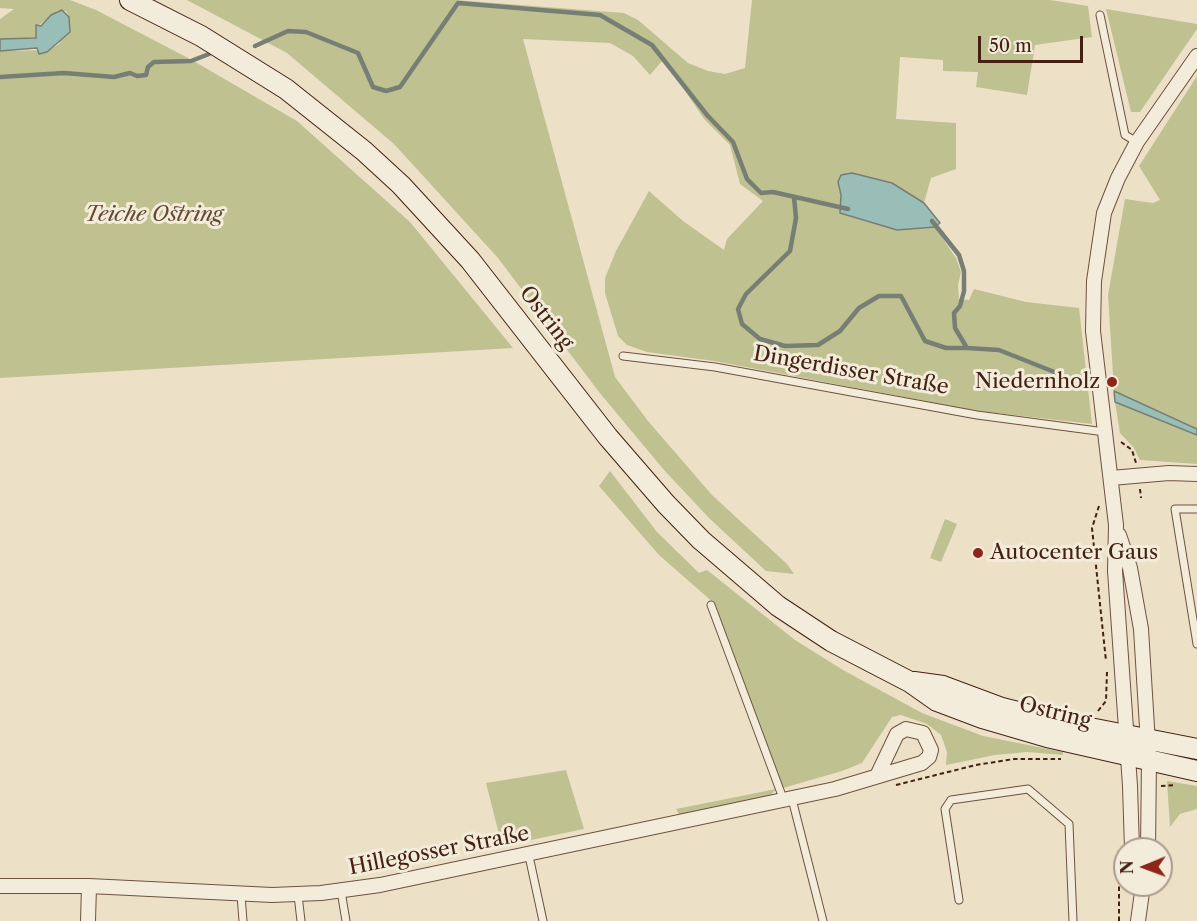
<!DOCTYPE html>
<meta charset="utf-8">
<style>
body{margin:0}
#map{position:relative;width:1197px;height:921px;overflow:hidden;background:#ece1c7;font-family:"Libre Caslon Text",serif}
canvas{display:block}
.north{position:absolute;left:1113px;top:837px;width:60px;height:60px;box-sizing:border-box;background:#f3ecdb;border:2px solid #ad9b8b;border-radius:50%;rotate:269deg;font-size:16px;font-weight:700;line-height:24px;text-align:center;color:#442113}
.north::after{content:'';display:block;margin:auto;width:21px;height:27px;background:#8f2418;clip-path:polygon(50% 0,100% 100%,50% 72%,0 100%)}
.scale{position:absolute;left:978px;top:36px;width:105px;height:27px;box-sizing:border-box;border:3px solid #442113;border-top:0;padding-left:8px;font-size:18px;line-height:21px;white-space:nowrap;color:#442113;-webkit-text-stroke:4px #f3ecdb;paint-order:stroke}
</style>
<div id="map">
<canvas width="1197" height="921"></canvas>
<div class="north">N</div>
<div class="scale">50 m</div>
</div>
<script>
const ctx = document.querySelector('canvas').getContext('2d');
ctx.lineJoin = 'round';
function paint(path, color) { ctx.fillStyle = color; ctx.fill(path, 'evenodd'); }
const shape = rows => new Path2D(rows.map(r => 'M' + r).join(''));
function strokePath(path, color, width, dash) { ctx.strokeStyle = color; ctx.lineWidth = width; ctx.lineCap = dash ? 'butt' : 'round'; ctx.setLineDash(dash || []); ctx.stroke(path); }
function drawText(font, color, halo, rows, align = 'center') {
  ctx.font = font + ' "Libre Caslon Text",serif'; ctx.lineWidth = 6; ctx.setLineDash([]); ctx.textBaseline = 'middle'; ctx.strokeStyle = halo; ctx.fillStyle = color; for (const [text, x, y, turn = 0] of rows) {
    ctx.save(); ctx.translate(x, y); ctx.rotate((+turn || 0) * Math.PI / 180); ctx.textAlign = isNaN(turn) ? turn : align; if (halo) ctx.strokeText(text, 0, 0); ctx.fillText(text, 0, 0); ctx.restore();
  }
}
paint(shape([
 [0,0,70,0,96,10,190,59,297,121,410,222,513,348,0,378,0,51,49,50,59,44,69,17,66,11,57,11,38,26,36,38,0,39,0,19,14,9,0,8],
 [187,0,456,0,624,13,638,20,688,63,708,71,725,74,745,68,752,0,1050,0,1088,6,1092,37,1035,45,1027,95,976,87,978,72,943,71,943,60,900,57,896,119,956,123,956,169,931,178,924,203,916,197,838,182,841,195,841,213,897,230,935,227,956,258,961,272,958,285,959,299,969,300,974,289,1026,302,1079,308,1092,424,978,411,714,361,647,352,627,345,618,336,605,293,605,278,616,251,649,191,683,221,724,250,727,239,763,201,740,184,730,145,704,119,670,68,662,61,650,75,633,56,610,43,523,39,615,377,648,421,712,495,787,564,794,574,766,571,709,518,664,470,599,392,498,258,394,144,287,53],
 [1106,9,1197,24,1197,29,1140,112,1131,112],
 [1197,76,1197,429,1114,391,1108,295,1125,199,1153,203,1160,200,1139,166],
 [1115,402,1197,435,1197,464,1140,460,1134,448,1120,433],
 [610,471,657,532,699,573,707,570,795,640,843,670,922,713,983,736,1063,752,1063,755,1027,752,995,755,946,765,947,752,941,735,927,724,901,715,892,717,862,763,842,771,783,788,715,604,659,555,599,486],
 [945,519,957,524,941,562,930,558],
 [566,770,584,829,502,846,486,783],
 [1167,781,1197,786,1197,809,1180,814,1170,827],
 [776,789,768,798,686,815,679,814,676,809]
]), '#bfc191');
const water = shape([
 [62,10,69,17,70,32,47,52,39,54,37,48,0,51,0,39,36,38,36,25,41,26,51,15,62,10],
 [852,173,892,183,924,203,940,223,935,227,897,230,840,213,841,195,838,182,841,175,852,173],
 [1114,391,1197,429,1197,435,1115,402,1114,391]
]);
paint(water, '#99bdb7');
strokePath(water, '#777f75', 1.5);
strokePath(shape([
 [255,46,288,31,306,32,358,53,373,87,386,91,400,87,458,3,600,15,652,45,707,115,733,142,747,179,761,193,773,192,848,209],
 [0,77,64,73,114,77,130,73,137,76,146,75,148,67,154,62,191,61,209,54],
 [794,197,796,218,790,251,746,294,738,309,742,324,760,339,785,346,818,345,840,331,859,308,879,296,901,296,925,341,946,348,967,348],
 [932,221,959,255,964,271,964,291,960,306,954,313,955,328,967,348,999,350,1087,385]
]), '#777f75', 4.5);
const service = shape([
 [1100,15,1125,135,1137,142],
 [623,356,715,367,977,415,1105,432],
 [1197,509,1175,509,1197,644],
 [711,605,784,801],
 [792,799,823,921],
 [529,856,543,921],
 [341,891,346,921],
 [241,895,243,921],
 [298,895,301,921],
 [959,900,945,809,951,800,1028,789,1069,824,1073,921]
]);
const minor = shape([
 [1111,478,1169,473,1197,474],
 [1119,535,1130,568,1141,629,1149,760,1148,849],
 [1132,849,1130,786,1115,571,1116,525,1093,331,1094,281,1104,213,1118,178,1137,142,1197,56],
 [0,886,89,886,272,895,321,893,380,885,835,789,922,763,929,757,931,750,923,733,906,729,897,734,877,776],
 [88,921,89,886],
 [1138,921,1143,885]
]);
const secondary = shape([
 [130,0,201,36,286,89,364,151,401,185,470,260,608,437,666,504,701,540,778,606,831,641,910,682,937,701,982,718,1047,737,1197,771],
 [914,682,943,686,1002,708,1049,720,1197,749]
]);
strokePath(service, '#6e5140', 9);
strokePath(minor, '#6e5140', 16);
strokePath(secondary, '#442113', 22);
strokePath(shape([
 [1121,442,1132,450,1136,463],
 [1140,489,1141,498],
 [1099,506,1092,528,1106,661],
 [1098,711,1106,701,1107,672],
 [896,785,976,765,1014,759,1061,759],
 [1161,786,1176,785],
 [1119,921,1119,855]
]), '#442113', 2, [4.5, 3]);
strokePath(service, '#f3ecdb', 7);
strokePath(minor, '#f3ecdb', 14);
strokePath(secondary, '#f3ecdb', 20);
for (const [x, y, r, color] of [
 [1112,382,6,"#8f2418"],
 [978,553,6,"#8f2418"]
]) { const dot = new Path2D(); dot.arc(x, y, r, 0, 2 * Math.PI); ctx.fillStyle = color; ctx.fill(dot); strokePath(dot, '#f3ecdb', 2); }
drawText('italic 21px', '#634932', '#f3ecdb', [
 ["Teiche Ostring",154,215]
]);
drawText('21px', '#442113', '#f3ecdb', [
 ["Ostring",546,318,52],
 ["Dingerdisser Straße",851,371,10],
 ["Ostring",1055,713,14],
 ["Hillegosser Straße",439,851,-11]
]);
drawText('21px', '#442113', '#f3ecdb', [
 ["Niedernholz",1100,382],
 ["Autocenter Gaus",990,553,"left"]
], 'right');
</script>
